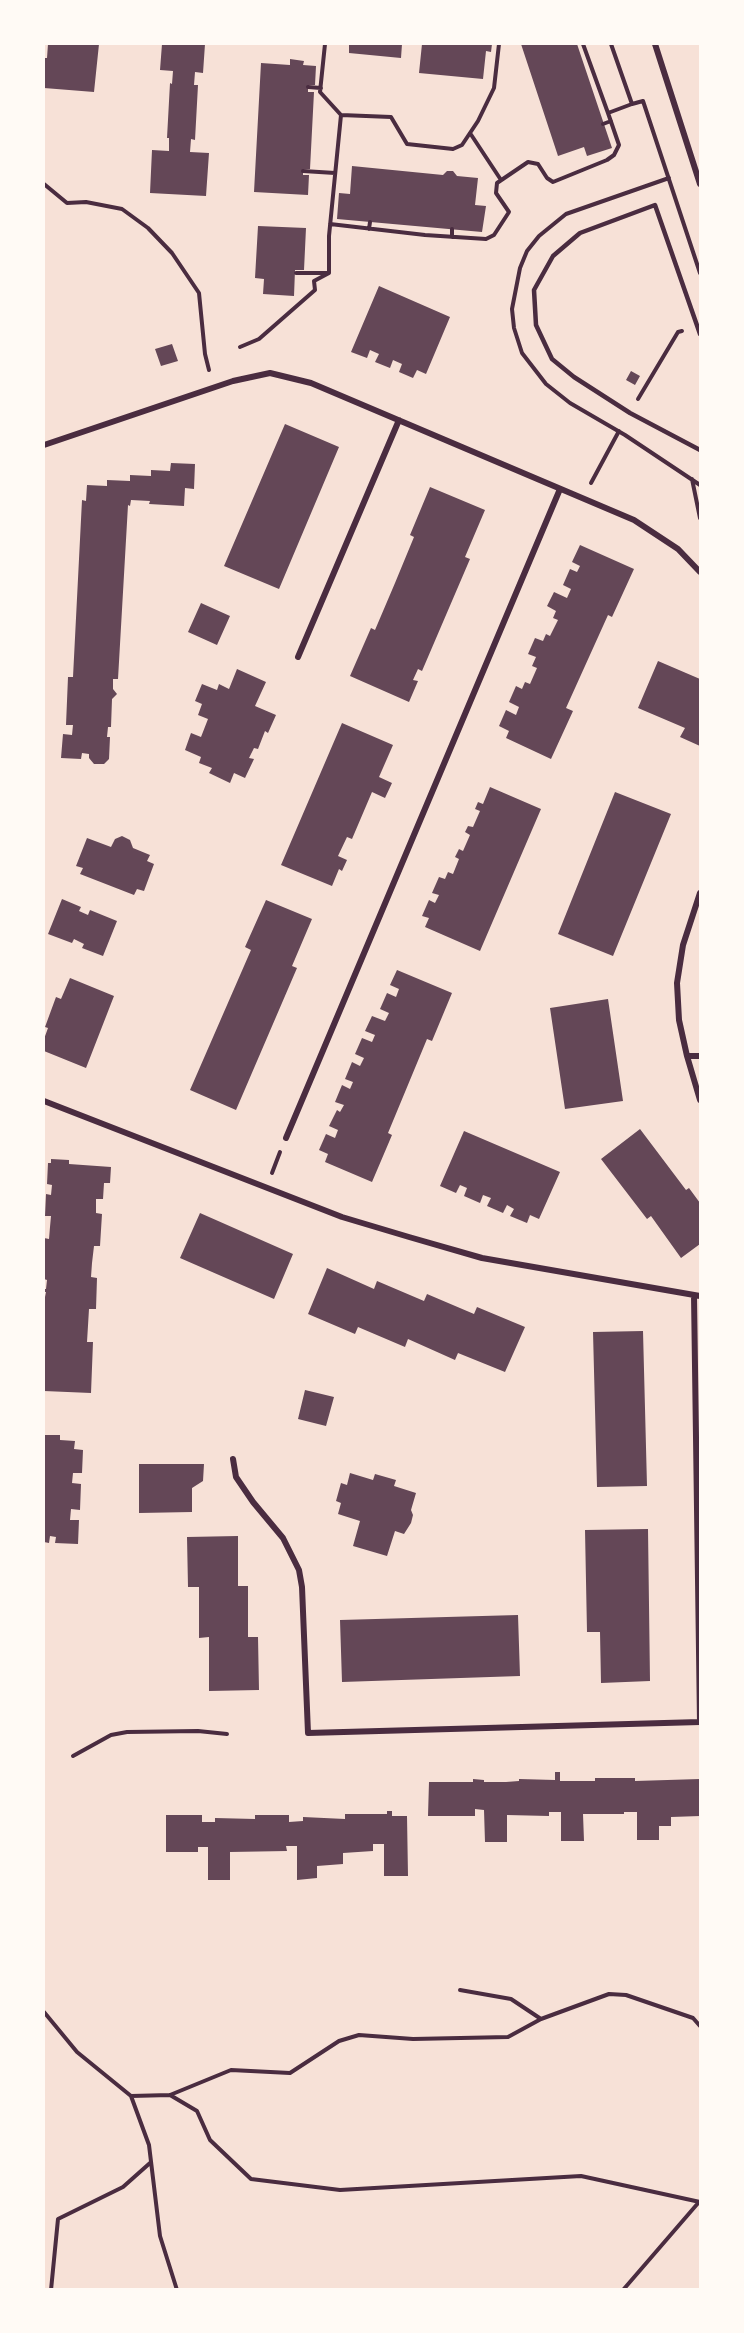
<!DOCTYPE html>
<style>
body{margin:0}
#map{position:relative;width:744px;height:2333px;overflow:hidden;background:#f7e1d7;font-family:"Source Sans 3",sans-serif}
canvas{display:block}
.frame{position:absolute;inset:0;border:45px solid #fffaf5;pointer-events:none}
</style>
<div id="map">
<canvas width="744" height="2333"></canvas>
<div class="frame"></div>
</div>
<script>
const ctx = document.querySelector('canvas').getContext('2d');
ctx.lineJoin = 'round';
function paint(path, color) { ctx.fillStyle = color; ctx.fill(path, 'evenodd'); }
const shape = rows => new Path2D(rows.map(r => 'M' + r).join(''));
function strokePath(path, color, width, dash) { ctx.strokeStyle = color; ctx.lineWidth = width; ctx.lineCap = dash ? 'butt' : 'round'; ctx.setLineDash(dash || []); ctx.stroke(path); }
paint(shape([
 [48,44,99,44,94,92,44,88,44,58,47,58],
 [162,44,205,44,203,73,195,72,194,85,198,85,195,140,191,139,190,152,209,153,206,196,150,193,152,150,169,151,169,138,167,138,170,83,172,84,173,71,160,70],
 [349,44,402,44,401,58,349,53],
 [422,44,492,44,491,52,486,51,483,79,419,73],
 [521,44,577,44,612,148,587,156,584,147,558,156],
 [290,59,304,61,303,65,316,66,315,85,308,85,308,92,314,92,310,169,303,169,303,175,309,175,308,195,254,192,261,63,290,65],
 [352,166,443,175,447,171,453,171,457,176,478,178,475,205,486,206,482,232,337,219,339,193,350,194],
 [258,226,306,228,304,270,295,270,294,296,263,294,264,279,255,278],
 [379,286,450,317,426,374,417,370,413,378,399,372,402,364,393,360,390,368,375,362,379,354,370,350,367,358,351,352],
 [172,344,178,361,161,366,155,349],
 [631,371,640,376,635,385,626,380],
 [285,424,339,447,279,589,224,566],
 [171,463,195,464,194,489,185,488,184,506,149,504,150,501,131,500,130,506,128,505,118,679,113,679,113,689,117,694,112,699,111,727,108,727,107,737,110,737,109,759,104,764,94,764,89,758,89,754,82,753,81,759,61,758,63,734,72,735,73,725,66,725,68,677,73,677,82,500,86,501,87,485,107,486,107,480,130,481,130,475,151,476,151,470,170,471],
 [430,487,485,510,465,557,470,559,422,671,418,669,413,680,418,681,409,702,350,676,371,628,375,630,395,583,414,537,410,535],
 [580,545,634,569,612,617,608,615,566,708,573,711,551,759,506,738,509,731,499,726,506,710,516,715,519,707,509,702,516,686,522,689,525,682,530,684,537,668,532,666,536,657,528,654,535,638,543,641,546,634,550,636,558,620,553,618,556,611,547,606,554,592,567,598,571,589,563,585,570,569,577,572,580,566,572,562],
 [201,603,230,616,217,645,188,632],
 [658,661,700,679,700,746,680,737,685,728,638,708],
 [237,669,266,682,255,706,276,715,268,733,265,731,258,749,254,748,249,758,254,759,245,778,234,773,230,783,209,773,212,768,199,763,201,757,185,750,191,733,201,737,208,719,198,715,202,704,195,701,202,684,217,690,219,684,229,689],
 [342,723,393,745,379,777,392,783,385,798,372,792,352,839,347,837,338,856,347,860,342,871,339,869,332,886,281,865],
 [490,787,541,809,480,951,425,927,429,918,422,916,429,900,435,903,439,895,432,893,439,877,445,879,448,872,453,874,459,859,455,857,459,849,463,851,470,835,465,832,468,826,473,827,480,811,475,809,478,802,483,804],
 [615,792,671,814,613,956,558,934],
 [122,836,130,840,133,848,150,855,147,861,154,864,144,891,137,889,134,895,80,874,83,868,76,866,87,838,111,847,115,839],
 [62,899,81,907,79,911,88,915,90,910,117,921,103,956,82,948,84,944,74,939,72,943,48,934],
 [266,900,312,919,292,966,297,968,236,1110,190,1090,251,950,245,947],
 [397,970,452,993,432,1041,427,1039,388,1133,392,1135,372,1182,325,1162,328,1154,319,1150,326,1134,335,1138,338,1130,329,1126,337,1110,340,1112,344,1105,335,1102,342,1085,350,1089,353,1082,345,1079,352,1062,360,1066,364,1058,355,1054,362,1038,372,1042,375,1035,365,1031,372,1016,385,1021,389,1013,380,1009,387,993,396,997,399,989,390,985],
 [70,978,114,996,86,1068,44,1051,44,1039,48,1028,45,1027,56,997,61,999],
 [608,999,623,1101,565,1109,550,1008],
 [640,1129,686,1190,689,1188,700,1203,700,1244,681,1258,651,1216,647,1219,601,1159],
 [464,1131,560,1172,539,1219,530,1215,527,1223,510,1216,514,1209,507,1205,503,1213,487,1206,491,1198,483,1195,480,1203,464,1196,467,1188,460,1185,456,1193,440,1186],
 [51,1159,69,1160,69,1164,111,1167,110,1183,104,1183,103,1199,96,1199,96,1213,102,1214,100,1246,94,1246,92,1263,91,1277,97,1278,96,1309,89,1309,87,1342,93,1342,91,1393,44,1391,44,1302,46,1292,44,1292,44,1289,46,1289,47,1280,44,1279,44,1238,49,1239,50,1227,51,1216,45,1216,46,1194,51,1195,52,1185,47,1184,48,1163,51,1163],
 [200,1213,293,1254,274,1299,180,1258],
 [327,1268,374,1289,377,1281,424,1301,427,1294,474,1314,477,1307,525,1327,505,1372,458,1353,455,1360,408,1339,405,1347,358,1327,355,1334,308,1314],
 [643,1331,647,1486,597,1487,593,1332],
 [305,1390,334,1397,326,1426,298,1419],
 [44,1435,60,1435,60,1440,75,1441,74,1449,83,1450,82,1473,73,1473,72,1483,81,1484,80,1510,71,1509,70,1520,79,1520,78,1544,55,1543,56,1537,50,1536,49,1543,44,1542],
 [139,1464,204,1464,203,1481,192,1488,192,1512,139,1513],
 [350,1473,373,1480,375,1474,396,1480,394,1486,416,1493,411,1510,413,1515,411,1523,404,1534,395,1531,387,1556,353,1546,360,1521,338,1514,341,1503,336,1501,341,1483,347,1485],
 [648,1529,650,1681,601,1683,600,1632,587,1632,585,1530],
 [238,1536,238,1586,248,1586,248,1637,258,1637,259,1690,209,1691,209,1637,199,1638,199,1587,188,1587,187,1537],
 [518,1615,520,1676,342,1682,340,1620],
 [555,1772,560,1772,560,1781,595,1781,595,1778,635,1778,635,1781,700,1779,700,1816,671,1817,671,1826,659,1826,659,1840,637,1840,637,1812,624,1812,624,1814,583,1814,584,1841,561,1841,561,1812,549,1812,549,1816,507,1815,507,1842,485,1842,484,1810,475,1809,475,1816,428,1816,429,1782,473,1782,473,1779,484,1780,484,1782,506,1782,519,1781,519,1779,555,1780],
 [387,1811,392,1811,392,1816,407,1816,408,1876,384,1876,384,1844,373,1844,373,1851,343,1853,343,1864,317,1866,317,1878,297,1880,297,1846,286,1846,287,1851,230,1852,230,1880,208,1880,208,1847,198,1847,198,1852,166,1852,166,1815,202,1815,202,1822,215,1822,215,1818,255,1819,255,1815,289,1815,289,1822,303,1821,303,1817,345,1819,345,1814,387,1814]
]), '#644757');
strokePath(shape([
 [583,44,608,113],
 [611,44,632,104,643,101,700,273],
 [308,87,321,88],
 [341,115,391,117,407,144,453,149,462,145,478,121,494,88,499,44],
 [603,124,611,121],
 [470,133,501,180],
 [303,171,335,173],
 [669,178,566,214,539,236,527,251,520,268,512,309,514,328,522,353,546,384,570,403,625,435,700,485],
 [44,184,67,203,86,202,122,209,148,228,172,253,199,293,205,354,209,370],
 [330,224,425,235,486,239,494,235,509,212,496,193,497,183,528,162,538,164,547,178,553,182,607,160,614,155,619,145,608,113,632,104],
 [369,229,370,222],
 [452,237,452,229],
 [296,273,328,273],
 [240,347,259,339,315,290,314,281,329,273,329,236,341,115,320,92,325,44],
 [638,399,678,332,682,331],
 [692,479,700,518],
 [591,483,619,431],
 [272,1173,280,1152],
 [73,1756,111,1735,127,1732,198,1731,227,1734],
 [460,1990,511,1999,541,2019],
 [44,2012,77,2052,131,2096,149,2145,160,2236,177,2290],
 [170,2095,197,2111,210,2140,251,2179,340,2190,581,2176,700,2202],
 [131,2096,170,2095,231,2070,290,2073,339,2041,359,2035,413,2039,508,2037,541,2019,609,1994,626,1995,693,2018,700,2026],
 [51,2290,58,2219,123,2187,150,2163],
 [623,2290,699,2202]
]), '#4a2c40', 4);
strokePath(shape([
 [700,334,655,205,580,233,553,256,534,290,536,325,552,359,574,377,630,413,700,450]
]), '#4a2c40', 4.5);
strokePath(shape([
 [655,44,700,184],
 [44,445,233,381,270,373,311,383,634,520,678,549,700,572],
 [298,657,399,420],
 [700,893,683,945,677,983,679,1020,687,1056,700,1100],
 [687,1056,700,1056],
 [44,1101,342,1217,409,1237,482,1258,700,1296],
 [286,1138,560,489],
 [233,1459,236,1477,253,1502,283,1538,299,1570,302,1587,308,1733,700,1722,694,1295]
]), '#4a2c40', 6);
</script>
